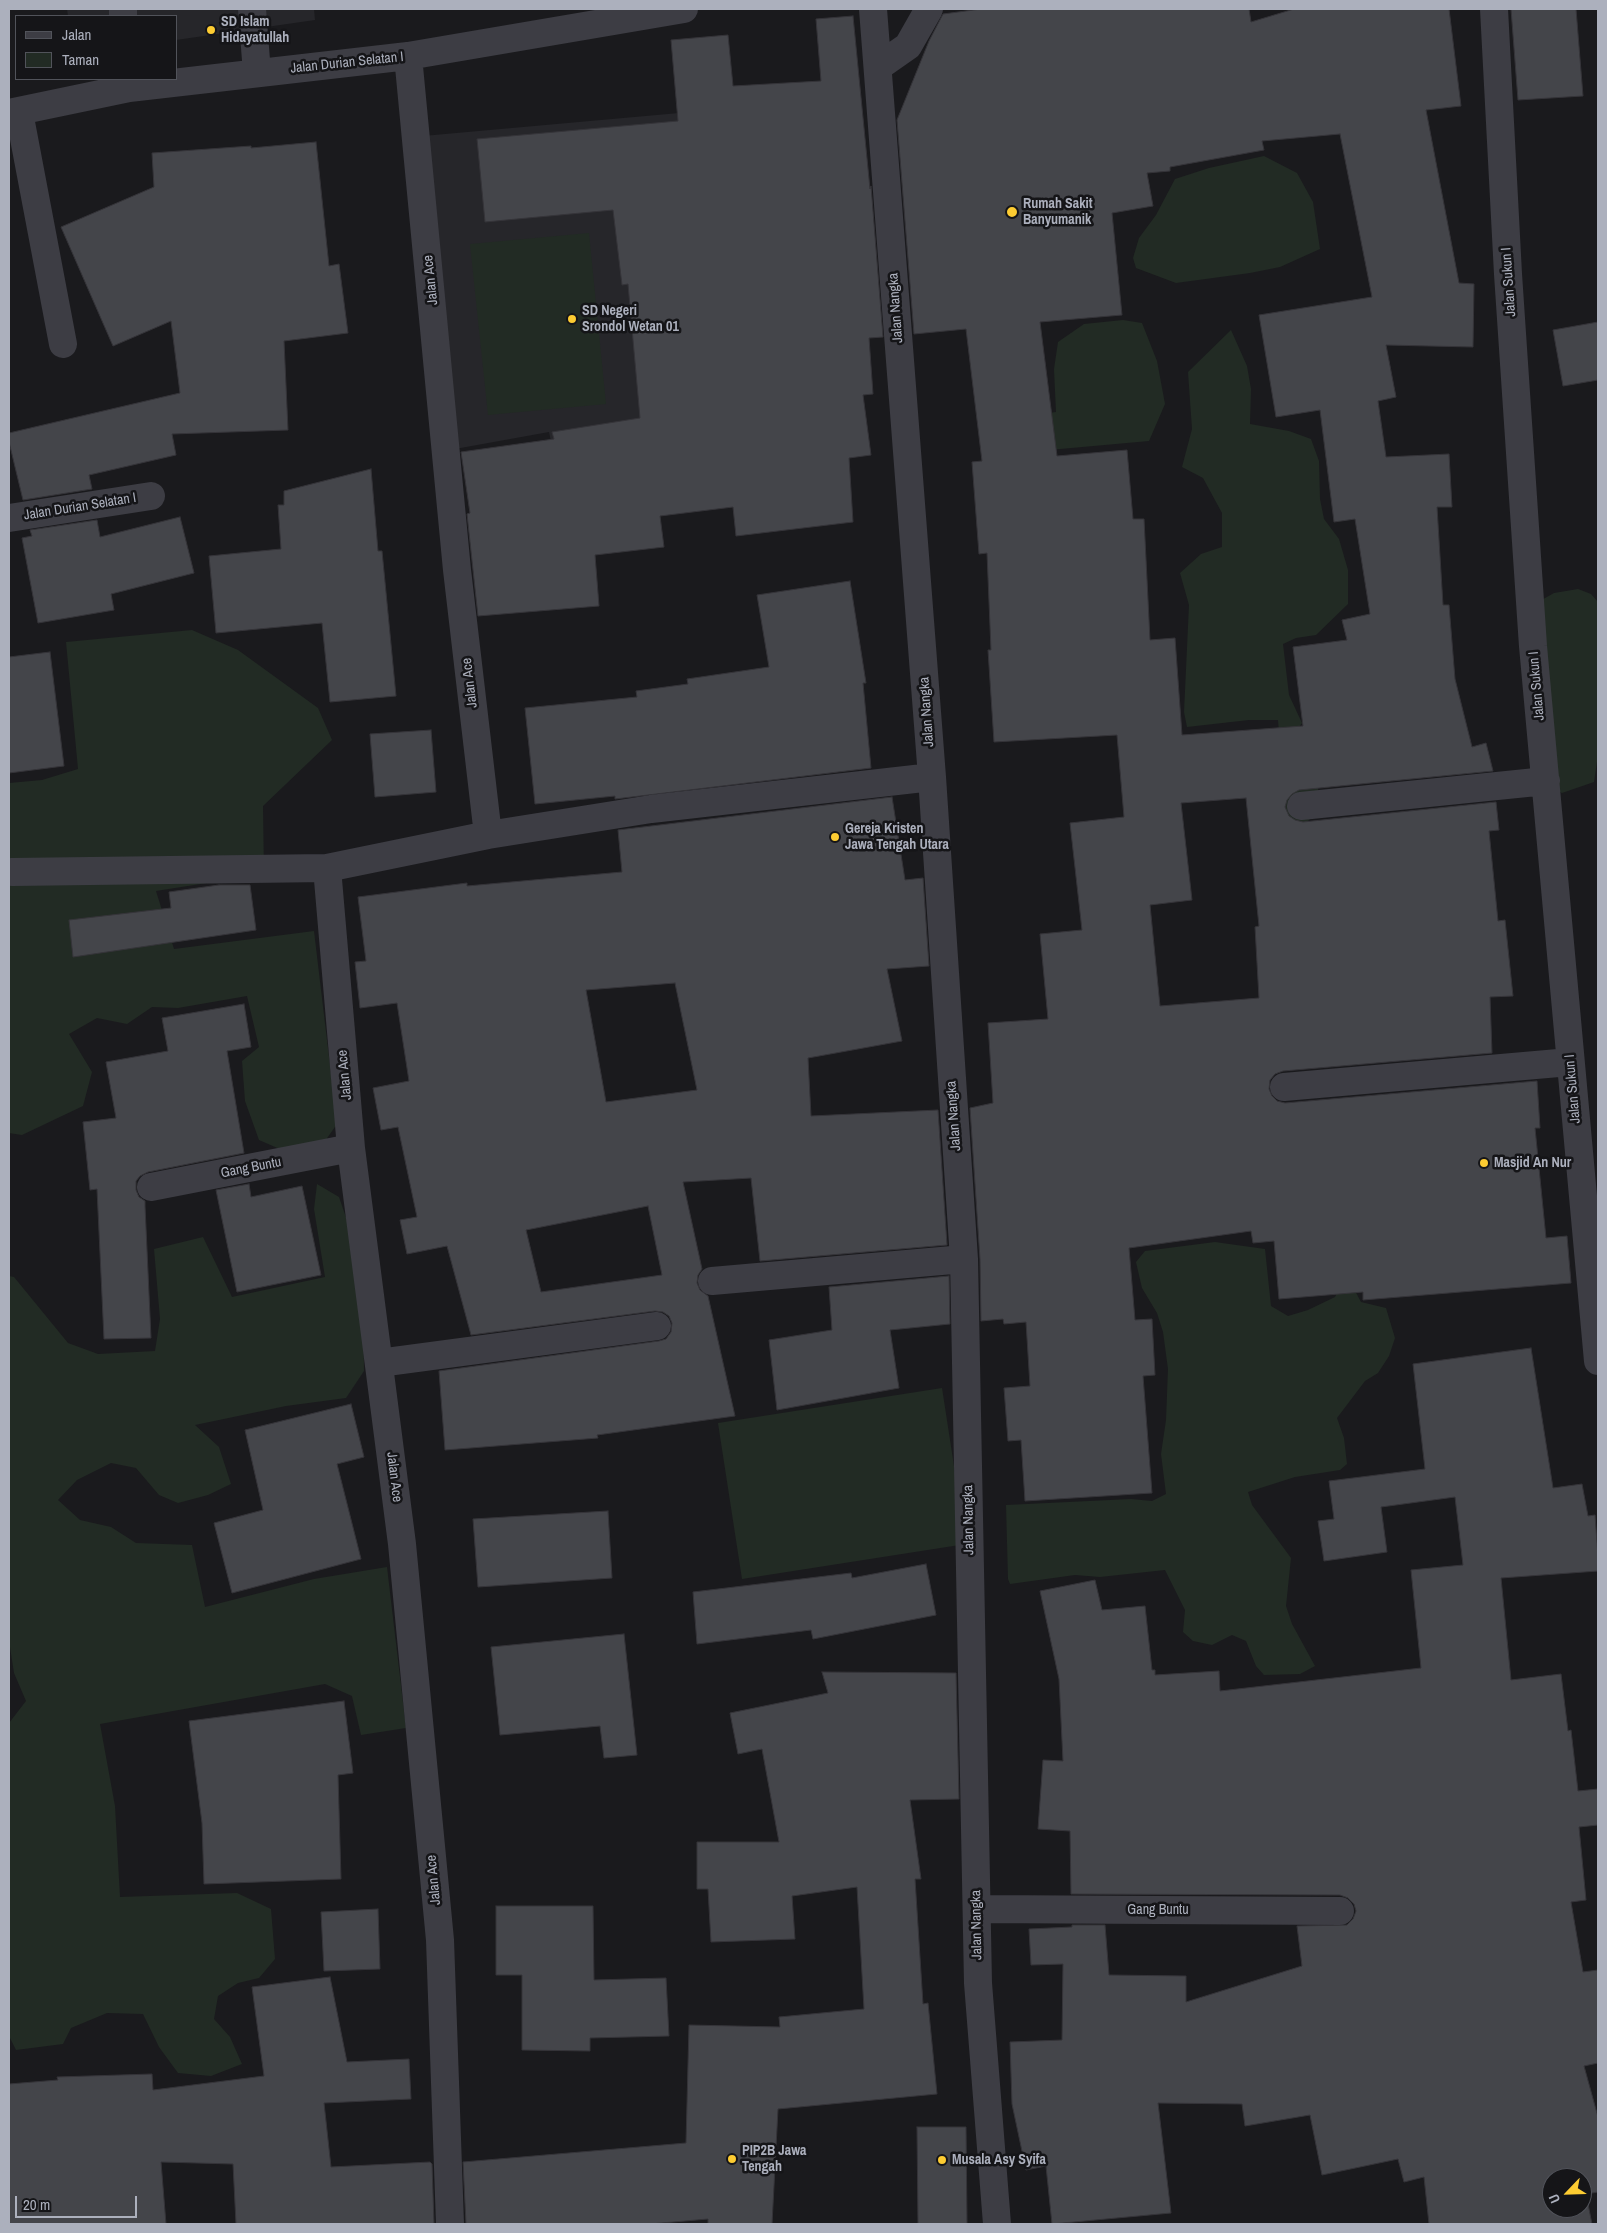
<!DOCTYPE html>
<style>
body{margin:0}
#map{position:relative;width:1607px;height:2233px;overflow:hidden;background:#1a1a1d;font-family:"Archivo Narrow",sans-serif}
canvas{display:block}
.frame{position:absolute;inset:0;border:10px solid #acb0bd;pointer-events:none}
.legend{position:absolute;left:15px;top:15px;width:162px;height:65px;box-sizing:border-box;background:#151518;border:1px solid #51535a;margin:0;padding:6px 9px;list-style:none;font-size:15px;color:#acb0bd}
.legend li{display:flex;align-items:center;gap:10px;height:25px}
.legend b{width:25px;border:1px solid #51535a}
.north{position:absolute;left:1542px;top:2168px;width:50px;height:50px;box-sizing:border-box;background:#151518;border:1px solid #51535a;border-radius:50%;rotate:246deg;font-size:14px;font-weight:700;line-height:20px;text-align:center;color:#acb0bd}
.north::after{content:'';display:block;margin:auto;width:18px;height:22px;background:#fdcc32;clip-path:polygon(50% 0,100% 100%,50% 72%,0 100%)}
.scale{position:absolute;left:15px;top:2196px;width:122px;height:22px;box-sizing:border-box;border:2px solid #acb0bd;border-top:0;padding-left:6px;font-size:15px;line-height:18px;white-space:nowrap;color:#acb0bd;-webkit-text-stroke:4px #151518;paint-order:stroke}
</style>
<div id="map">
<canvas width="1607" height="2233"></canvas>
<div class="frame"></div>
<ul class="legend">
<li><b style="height:6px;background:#3d3d44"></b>Jalan</li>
<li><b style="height:14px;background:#222b24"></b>Taman</li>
</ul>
<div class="north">U</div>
<div class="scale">20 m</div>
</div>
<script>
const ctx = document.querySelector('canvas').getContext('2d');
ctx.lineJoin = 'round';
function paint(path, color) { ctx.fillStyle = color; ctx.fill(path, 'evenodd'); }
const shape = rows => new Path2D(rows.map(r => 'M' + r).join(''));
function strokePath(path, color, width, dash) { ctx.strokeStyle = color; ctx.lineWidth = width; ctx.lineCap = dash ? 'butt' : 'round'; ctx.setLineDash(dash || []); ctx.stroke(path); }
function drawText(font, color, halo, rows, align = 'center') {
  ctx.font = font + ' "Archivo Narrow",sans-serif'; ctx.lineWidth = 5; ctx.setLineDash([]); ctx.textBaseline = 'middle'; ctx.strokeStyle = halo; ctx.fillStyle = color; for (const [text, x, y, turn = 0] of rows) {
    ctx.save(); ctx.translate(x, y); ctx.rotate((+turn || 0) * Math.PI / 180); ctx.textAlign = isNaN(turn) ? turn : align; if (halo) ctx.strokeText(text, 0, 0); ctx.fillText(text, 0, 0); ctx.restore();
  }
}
paint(shape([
 [67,9,314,9,315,20,176,40,176,16,68,16],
 [679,113,708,397,561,491,549,432,455,449,423,136]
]), '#26262a');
paint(shape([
 [1264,156,1297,173,1313,202,1320,249,1280,267,1250,273,1176,283,1136,268,1133,258,1139,238,1156,215,1175,179,1209,168],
 [589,233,606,404,488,415,470,244],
 [1123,320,1142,323,1157,361,1165,404,1149,441,1027,452,1023,416,1056,412,1054,369,1058,342,1084,324],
 [1231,330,1247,366,1251,389,1250,424,1289,431,1311,439,1319,461,1320,499,1324,519,1339,539,1348,570,1348,604,1316,635,1296,638,1283,644,1289,695,1302,723,1292,736,1317,779,1320,807,1304,826,1287,820,1278,805,1281,761,1278,720,1249,720,1187,727,1184,712,1189,605,1180,573,1201,554,1222,547,1222,513,1203,478,1182,467,1192,429,1188,372],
 [1578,589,1591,594,1598,602,1598,755,1594,782,1562,793,1551,787,1538,602,1554,593],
 [192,630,238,650,318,708,332,740,263,806,264,874,156,891,174,949,314,931,337,1124,323,1144,282,1150,259,1140,245,1101,242,1061,259,1047,247,996,178,1008,152,1007,127,1024,97,1018,69,1034,92,1072,83,1106,22,1135,9,1133,9,783,42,780,78,769,66,642],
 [317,1184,339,1197,351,1232,363,1297,364,1371,346,1398,286,1406,195,1425,219,1447,231,1484,208,1495,178,1503,159,1495,136,1468,111,1463,77,1480,58,1500,80,1520,111,1527,136,1543,192,1545,205,1607,314,1579,387,1567,406,1728,361,1735,352,1696,325,1684,100,1724,115,1806,120,1897,237,1893,271,1909,275,1959,259,1978,238,1983,218,1996,214,2019,230,2037,242,2064,211,2076,178,2073,159,2047,143,2014,107,2013,71,2028,63,2044,16,2050,9,2036,9,1723,26,1701,14,1673,9,1641,9,1276,14,1277,68,1343,98,1354,155,1351,160,1319,154,1249,203,1237,232,1297,325,1277,314,1209],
 [1215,1242,1265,1249,1271,1306,1288,1316,1308,1310,1335,1297,1341,1286,1353,1287,1361,1302,1386,1308,1395,1338,1389,1356,1378,1373,1365,1381,1337,1418,1344,1438,1347,1464,1340,1470,1295,1477,1248,1492,1252,1505,1291,1558,1286,1606,1292,1624,1315,1666,1300,1674,1264,1675,1256,1666,1246,1641,1232,1635,1212,1645,1193,1641,1183,1632,1185,1610,1165,1570,1100,1577,1075,1575,1010,1584,1008,1579,1006,1505,1131,1499,1152,1501,1166,1494,1161,1454,1166,1420,1168,1369,1163,1332,1157,1313,1142,1288,1136,1262,1145,1251],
 [942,1388,966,1544,742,1579,718,1423]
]), '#222b24');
const building = shape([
 [981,9,1249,9,1251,22,1294,9,1449,9,1461,106,1426,110,1459,283,1474,284,1473,347,1386,345,1396,397,1378,401,1386,457,1449,454,1452,507,1437,507,1443,605,1449,605,1455,679,1472,747,1486,743,1493,771,1299,790,1292,794,1287,800,1285,807,1289,816,1295,820,1303,822,1496,802,1499,830,1489,831,1498,921,1505,920,1513,996,1490,997,1492,1053,1283,1071,1275,1074,1270,1080,1269,1089,1272,1096,1277,1101,1285,1103,1537,1081,1540,1128,1535,1128,1546,1238,1567,1236,1571,1283,1363,1300,1363,1292,1279,1299,1274,1241,1253,1243,1251,1231,1129,1248,1135,1320,1152,1319,1155,1375,1143,1376,1152,1493,1025,1501,1021,1440,1008,1441,1004,1388,1030,1386,1026,1322,1004,1324,1003,1319,981,1321,980,1259,970,1108,993,1103,988,1023,1048,1019,1040,934,1082,930,1070,823,1124,817,1117,735,994,742,988,650,991,650,987,553,979,554,972,462,982,461,966,329,914,334,897,120,929,41,943,14,981,9],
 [1340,134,1372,297,1259,315,1276,417,1320,410,1334,522,1355,519,1370,614,1342,620,1347,640,1293,647,1303,726,1182,735,1175,638,1150,640,1144,519,1133,519,1127,450,1057,456,1040,322,1122,315,1112,213,1153,206,1147,173,1170,171,1170,167,1264,150,1262,141,1340,134],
 [1246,798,1259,926,1255,927,1259,998,1160,1006,1150,905,1192,900,1181,803,1246,798],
 [1511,9,1576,9,1583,96,1518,100,1511,9],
 [853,16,870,189,871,186,883,337,869,338,873,394,863,395,871,455,849,458,853,522,736,536,733,507,660,516,664,547,595,555,599,606,478,616,467,514,470,513,461,452,554,439,552,432,640,418,628,284,622,285,613,210,485,222,477,139,678,121,671,40,728,35,733,86,821,81,816,19,853,16],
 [316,142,329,266,339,264,348,333,284,341,288,430,172,434,176,455,89,475,92,489,23,500,9,442,9,433,180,393,171,321,113,346,61,227,154,187,152,153,251,146,251,148,316,142],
 [1598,322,1598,380,1563,386,1553,330,1598,322],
 [371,469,378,551,382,551,396,696,330,702,322,623,216,633,209,556,281,549,278,505,284,505,284,491,371,469],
 [180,517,194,573,111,594,114,610,38,623,22,538,32,536,30,530,97,520,100,537,180,517],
 [850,581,866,683,863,683,871,768,615,799,615,796,535,804,525,708,637,697,636,691,688,684,687,679,769,667,757,595,850,581],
 [50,652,64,766,9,773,9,657,50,652],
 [431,730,436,792,375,797,370,734,431,730],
 [892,797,905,880,923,878,929,966,887,969,902,1041,808,1058,811,1116,938,1110,947,1245,760,1261,751,1178,683,1182,702,1269,698,1275,697,1283,700,1290,708,1296,735,1416,597,1435,598,1438,445,1450,439,1371,659,1341,666,1339,671,1332,672,1323,669,1316,663,1312,655,1311,471,1335,447,1246,407,1254,400,1220,417,1217,398,1127,381,1130,373,1088,409,1081,397,1003,360,1008,355,962,366,961,358,897,467,883,467,886,622,872,618,830,892,797],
 [675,983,697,1090,606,1102,586,990,675,983],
 [648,1206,662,1275,541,1292,526,1230,648,1206],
 [219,885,250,885,256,930,73,957,69,920,171,908,169,892,219,885],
 [244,1004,251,1047,227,1051,244,1153,148,1172,140,1176,136,1181,136,1190,139,1197,145,1201,145,1206,151,1338,104,1339,97,1189,90,1190,83,1122,116,1118,106,1062,168,1051,162,1018,244,1004],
 [249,1184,251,1197,302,1186,321,1275,237,1292,216,1190,249,1184],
 [949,1276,950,1324,890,1330,899,1388,777,1410,769,1340,832,1330,829,1287,949,1276],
 [1531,1348,1553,1488,1582,1484,1588,1516,1595,1515,1598,1557,1598,1571,1501,1578,1511,1680,1561,1674,1568,1731,1571,1730,1578,1791,1598,1789,1598,1825,1579,1827,1586,1900,1571,1902,1583,1972,1598,1970,1598,2063,1584,2066,1598,2117,1598,2192,1586,2194,1592,2224,1429,2224,1424,2177,1404,2182,1398,2159,1322,2175,1310,2115,1245,2126,1242,2104,1158,2103,1171,2213,1052,2224,1046,2166,1026,2170,1012,2104,1010,2042,1062,2040,1063,1964,1031,1965,1029,1929,1072,1927,1072,1925,1105,1925,1109,1975,1186,1976,1186,2002,1302,1966,1297,1926,1347,1925,1353,1919,1356,1911,1354,1904,1348,1898,1340,1895,1071,1894,1070,1831,1038,1829,1043,1760,1063,1761,1059,1679,1040,1591,1095,1580,1102,1610,1145,1606,1152,1670,1155,1670,1155,1675,1219,1671,1220,1691,1421,1668,1411,1570,1463,1565,1455,1497,1381,1507,1387,1552,1324,1561,1318,1521,1334,1519,1329,1481,1425,1469,1413,1364,1531,1348],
 [1552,2178,1582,2178,1582,2208,1552,2208,1552,2178],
 [351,1404,364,1457,337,1464,361,1559,232,1593,214,1523,263,1510,245,1430,351,1404],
 [608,1511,612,1578,478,1587,473,1519,608,1511],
 [926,1564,936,1615,813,1639,811,1630,697,1644,693,1592,851,1573,852,1578,926,1564],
 [624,1634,637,1755,604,1758,600,1726,500,1735,491,1647,624,1634],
 [822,1672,956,1673,959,1799,910,1800,921,1879,915,1879,923,2004,928,2003,937,2094,778,2109,772,2224,708,2224,708,2219,650,2224,466,2224,463,2162,686,2143,689,2025,780,2027,779,2017,864,2009,857,1887,792,1896,795,1939,711,1942,708,1889,697,1889,697,1842,779,1842,762,1749,738,1754,730,1713,828,1693,822,1672],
 [344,1701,353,1773,338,1775,341,1879,204,1884,202,1823,189,1721,344,1701],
 [496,1906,593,1906,594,1980,666,1978,669,2036,590,2038,590,2051,522,2050,522,1975,496,1975,496,1906],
 [378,1909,380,1969,324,1971,321,1912,378,1909],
 [330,1977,347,2062,409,2059,411,2099,324,2103,331,2167,430,2162,432,2164,434,2224,236,2224,233,2164,161,2162,166,2224,9,2224,9,2084,58,2080,57,2077,152,2074,153,2090,264,2076,252,1987,330,1977],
 [917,2127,966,2127,967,2224,918,2224,917,2127]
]);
paint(building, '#44454a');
strokePath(building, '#353439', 1);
strokePath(shape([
 [123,9,123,16],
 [252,9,257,73],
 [873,9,932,777,964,1259,978,1983,997,2224],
 [1494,9,1508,274,1533,646,1598,1361],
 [408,56,457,570,488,835,327,868,351,1148,402,1544,440,1940,450,2224],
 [878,67,908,46,929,9],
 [19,112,63,344],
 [9,113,129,88,408,56,684,9],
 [9,518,151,496],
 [1301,806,1546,781],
 [488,835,651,809,932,777],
 [12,872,327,868],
 [1284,1087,1570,1062],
 [151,1187,351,1148],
 [712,1281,964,1259],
 [379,1363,657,1326],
 [977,1909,1340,1911]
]), '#3d3d44', 28);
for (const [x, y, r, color] of [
 [211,30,5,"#fdcc32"],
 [1012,212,6,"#fdcc32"],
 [572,319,5,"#fdcc32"],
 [835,837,5,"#fdcc32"],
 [1484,1163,5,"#fdcc32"],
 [732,2159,5,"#fdcc32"],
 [942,2160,5,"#fdcc32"]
]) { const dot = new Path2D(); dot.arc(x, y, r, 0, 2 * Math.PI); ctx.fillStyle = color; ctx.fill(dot); strokePath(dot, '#151518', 2); }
drawText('bold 14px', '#acb0bd', '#151518', [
 ["SD Islam",221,22],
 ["Hidayatullah",221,38],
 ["Rumah Sakit",1023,204],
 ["Banyumanik",1023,220],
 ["SD Negeri",582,311],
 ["Srondol Wetan 01",582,327],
 ["Gereja Kristen",845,829],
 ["Jawa Tengah Utara",845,845],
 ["Masjid An Nur",1494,1163],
 ["PIP2B Jawa",742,2151],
 ["Tengah",742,2167],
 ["Musala Asy Syifa",952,2160]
], 'left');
drawText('14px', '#acb0bd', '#151518', [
 ["Jalan Durian Selatan I",347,63,-6],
 ["Jalan Ace",431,280,-96],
 ["Jalan Sukun I",1509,282,-94],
 ["Jalan Nangka",896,308,-94],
 ["Jalan Durian Selatan I",80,507,-9],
 ["Jalan Ace",470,683,-97],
 ["Jalan Sukun I",1537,686,-95],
 ["Jalan Nangka",927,712,-94],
 ["Jalan Ace",345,1075,-95],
 ["Jalan Sukun I",1573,1089,-95],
 ["Jalan Nangka",954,1116,-94],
 ["Gang Buntu",251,1168,-11],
 ["Jalan Ace",394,1477,83],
 ["Jalan Nangka",969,1520,-91],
 ["Jalan Ace",434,1880,-95],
 ["Gang Buntu",1158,1910],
 ["Jalan Nangka",977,1925,-91]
]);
</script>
